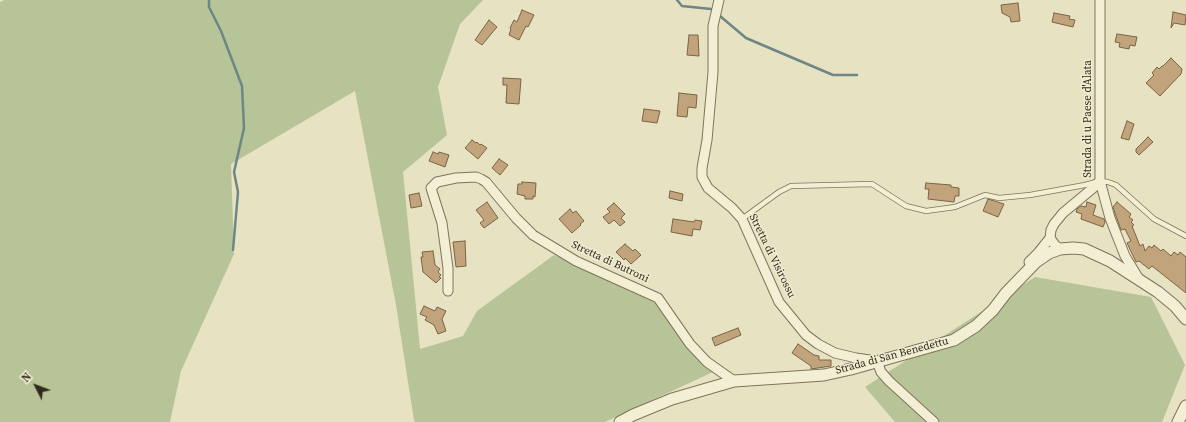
<!DOCTYPE html>
<style>
body{margin:0}
#map{position:relative;width:1186px;height:422px;overflow:hidden;background:#e7e2c2;font-family:"Source Serif 4",serif}
canvas{display:block}
.north{position:absolute;left:16px;top:366px;width:40px;height:40px;-webkit-text-stroke:3px #f0ecd0;paint-order:stroke;rotate:312deg;font-size:11px;font-weight:700;line-height:16px;text-align:center;color:#302a1e}
.north::after{content:'';display:block;margin:auto;width:14px;height:18px;background:#302a1e;clip-path:polygon(50% 0,100% 100%,50% 72%,0 100%)}
</style>
<div id="map">
<canvas width="1186" height="422"></canvas>
<div class="north">N</div>
</div>
<script>
const ctx = document.querySelector('canvas').getContext('2d');
ctx.lineJoin = 'round';
function paint(path, color) { ctx.fillStyle = color; ctx.fill(path, 'evenodd'); }
const shape = rows => new Path2D(rows.map(r => 'M' + r).join(''));
function strokePath(path, color, width, dash) { ctx.strokeStyle = color; ctx.lineWidth = width; ctx.lineCap = dash ? 'butt' : 'round'; ctx.setLineDash(dash || []); ctx.stroke(path); }
function drawText(font, color, halo, rows, align = 'center') {
  ctx.font = font + ' "Source Serif 4",serif'; ctx.lineWidth = 3; ctx.setLineDash([]); ctx.textBaseline = 'middle'; ctx.strokeStyle = halo; ctx.fillStyle = color; for (const [text, x, y, turn = 0] of rows) {
    ctx.save(); ctx.translate(x, y); ctx.rotate((+turn || 0) * Math.PI / 180); ctx.textAlign = isNaN(turn) ? turn : align; if (halo) ctx.strokeText(text, 0, 0); ctx.fillText(text, 0, 0); ctx.restore();
  }
}
paint(shape([
 [4,0,483,0,460,24,438,87,447,135,403,172,420,349,463,336,477,311,554,255,656,303,690,351,713,372,605,422,415,422,414,420,396,305,355,91,231,164,234,254,181,371,170,422,0,422,0,2],
 [1035,277,1151,297,1185,365,1162,422,895,422,865,387]
]), '#b7c497');
strokePath(shape([
 [209,0,209,7,221,31,242,86,244,128,234,172,238,192,233,250],
 [677,0,682,6,711,9,713,10],
 [720,16,746,38,833,75,857,75]
]), '#6c8785', 2.5);
const building = shape([
 [1018,3,1020,21,1011,22,1010,17,1002,13,1001,5,1018,3],
 [522,10,534,15,528,27,526,26,519,40,509,35,511,29,510,28,514,20,517,22,522,10],
 [1173,12,1186,15,1185,25,1174,23,1171,28,1173,12],
 [1054,13,1070,16,1069,19,1075,20,1073,27,1052,22,1054,13],
 [489,20,497,27,482,45,475,40,489,20],
 [1117,34,1137,37,1135,46,1130,45,1129,49,1119,47,1120,43,1115,42,1117,34],
 [689,35,698,35,699,56,687,55,689,35],
 [1171,58,1182,69,1181,74,1160,96,1146,83,1154,75,1152,73,1157,67,1159,69,1162,66,1163,66,1171,58],
 [503,78,521,79,519,104,506,103,507,85,503,85,503,78],
 [679,93,697,95,696,108,688,107,687,117,677,116,679,93],
 [644,109,660,111,657,123,642,121,644,109],
 [1127,121,1134,124,1129,140,1121,138,1127,121],
 [1148,137,1153,142,1139,155,1136,152,1136,149,1148,137],
 [472,140,476,143,477,142,480,145,481,144,487,148,478,159,465,148,472,140],
 [433,152,438,154,439,152,449,155,445,167,429,161,433,152],
 [499,159,508,165,500,175,492,168,499,159],
 [522,182,536,183,535,197,533,196,533,199,525,199,525,196,517,194,518,184,522,184,522,182],
 [926,183,951,185,951,187,959,188,959,196,955,196,954,202,928,199,929,189,925,189,926,183],
 [670,191,683,194,682,201,669,198,670,191],
 [419,193,422,206,411,208,409,195,419,193],
 [988,199,1004,204,998,217,983,211,988,199],
 [487,202,498,218,484,228,480,223,484,220,476,210,487,202],
 [1087,202,1096,205,1093,215,1104,219,1105,222,1103,227,1081,219,1082,214,1076,212,1077,209,1081,206,1086,207,1087,202],
 [1117,202,1131,214,1129,217,1133,220,1131,222,1134,225,1132,226,1140,246,1143,244,1145,251,1149,246,1152,248,1154,245,1161,251,1163,249,1171,256,1174,252,1178,255,1180,252,1186,257,1186,293,1152,266,1149,269,1139,261,1136,262,1127,243,1131,241,1125,229,1121,230,1116,216,1113,207,1117,202],
 [614,203,625,214,621,218,625,222,620,226,614,220,609,224,603,217,610,212,607,209,614,203],
 [570,209,573,213,576,211,584,221,580,224,581,225,572,233,559,219,570,209],
 [673,219,694,222,695,220,702,221,700,230,693,229,692,236,671,232,673,219],
 [465,241,466,266,456,267,453,242,465,241],
 [625,244,633,251,635,249,641,255,631,264,625,258,624,260,616,252,625,244],
 [433,251,435,265,440,269,438,272,441,275,439,277,441,278,436,283,423,272,421,257,423,257,422,252,433,251],
 [424,306,435,311,437,307,446,311,442,319,446,331,438,334,434,325,425,320,427,317,420,314,424,306],
 [738,328,741,335,715,346,712,338,738,328],
 [798,344,814,355,819,356,819,360,831,360,831,366,811,369,811,366,792,353,798,344]
]);
paint(building, '#c1a47c');
strokePath(building, '#7b6344', 1);
const service = shape([
 [742,219,779,192,791,186,872,184,906,206,926,211,955,207,985,195,999,198,1030,195,1085,185,1100,181,1108,182,1116,185,1154,219,1186,236]
]);
const minor = shape([
 [719,0,713,26,713,72,707,140,702,168,702,177,708,188,732,208,742,219,779,302,806,335,818,344,835,353,856,358,877,361,881,372,889,381,934,422],
 [1100,0,1100,181,1110,218,1125,256,1139,279],
 [1060,249,1055,245,1050,238,1051,230,1054,224,1063,213,1093,188,1100,181],
 [1029,262,1038,253,1050,238],
 [448,291,448,268,442,223,431,188,437,182,456,178,476,177,481,179,486,182,516,218,533,235,576,261,658,298,690,344,707,362,734,381]
]);
const tertiary = shape([
 [620,422,633,415,672,399,734,381,824,375,851,369,954,340,976,326,993,310,1006,293,1036,262,1049,253,1060,249,1073,248,1084,249,1110,261,1158,292,1175,306,1186,319],
 [1178,422,1186,406]
]);
strokePath(service, '#7f745b', 6);
strokePath(minor, '#7f745b', 11);
strokePath(tertiary, '#7f745b', 13);
strokePath(service, '#f3efd4', 4.5);
strokePath(minor, '#f3efd4', 9);
strokePath(tertiary, '#f3efd4', 11);
drawText('11px', '#302a1e', '#f0ecd0', [
 ["Strada di u Paese d'Alata",1088,119,-90],
 ["Stretta di Visirossu",772,256,64],
 ["Stretta di Butroni",610,262,25],
 ["Strada di San Benedettu",892,356,-15]
]);
</script>
